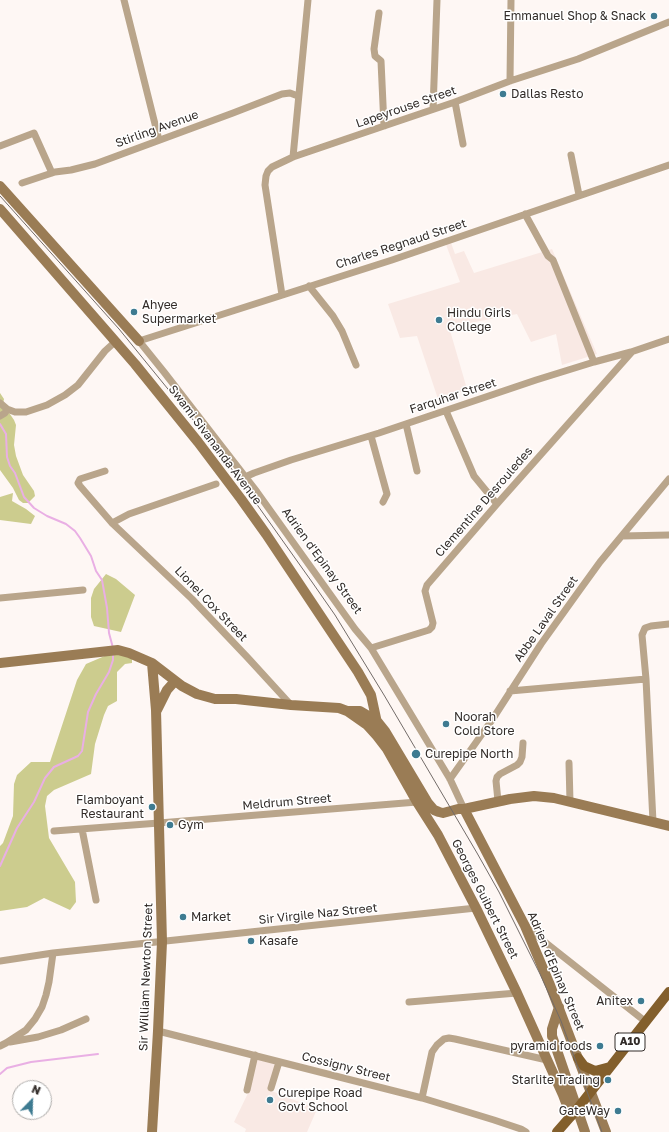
<!DOCTYPE html>
<style>
body{margin:0}
#map{position:relative;width:669px;height:1132px;overflow:hidden;background:#fef7f4;font-family:"Golos Text",sans-serif}
canvas{display:block}
.north{position:absolute;left:12px;top:1080px;width:40px;height:40px;box-sizing:border-box;background:#fff;border:1px solid #adaba9;border-radius:50%;rotate:23deg;font-size:11px;font-weight:700;line-height:16px;text-align:center;color:#322c29}
.north::after{content:'';display:block;margin:auto;width:14px;height:18px;background:#3e7b91;clip-path:polygon(50% 0,100% 100%,50% 72%,0 100%)}
</style>
<div id="map">
<canvas width="669" height="1132"></canvas>
<div class="north">N</div>
</div>
<script>
const ctx = document.querySelector('canvas').getContext('2d');
ctx.lineJoin = 'round';
function paint(path, color) { ctx.fillStyle = color; ctx.fill(path, 'evenodd'); }
const shape = rows => new Path2D(rows.map(r => 'M' + r).join(''));
function strokePath(path, color, width, dash) { ctx.strokeStyle = color; ctx.lineWidth = width; ctx.lineCap = dash ? 'butt' : 'round'; ctx.setLineDash(dash || []); ctx.stroke(path); }
function drawText(font, color, halo, rows, align = 'center') {
  ctx.font = font + ' "Golos Text",sans-serif'; ctx.lineWidth = 3; ctx.setLineDash([]); ctx.textBaseline = 'middle'; ctx.strokeStyle = halo; ctx.fillStyle = color; for (const [text, x, y, turn = 0] of rows) {
    ctx.save(); ctx.translate(x, y); ctx.rotate((+turn || 0) * Math.PI / 180); ctx.textAlign = isNaN(turn) ? turn : align; if (halo) ctx.strokeText(text, 0, 0); ctx.fillText(text, 0, 0); ctx.restore();
  }
}
paint(shape([
 [450,240,455,254,464,251,474,273,552,249,597,354,562,365,556,334,531,342,517,314,449,327,467,389,439,402,417,336,400,338,388,304,460,282,445,242],
 [257,1058,277,1063,269,1090,317,1109,307,1132,245,1132,246,1129,234,1122,250,1089]
]), '#f9e9e4');
paint(shape([
 [0,393,4,399,3,404,14,420,16,425,14,445,16,456,23,475,34,491,35,496,28,503,23,503,19,500,13,488,0,470],
 [13,493,12,501,26,509,35,516,31,524,0,520,0,497],
 [106,574,116,579,135,595,121,632,94,626,91,617,91,598,94,589],
 [114,652,132,656,132,663,125,664,117,672,117,701,108,706,104,715,95,744,91,774,54,790,47,796,45,806,49,838,75,882,76,902,70,910,44,898,27,907,0,911,0,846,3,843,13,816,14,784,17,775,31,762,50,762,77,680,86,664]
]), '#cccc8e');
strokePath(shape([
 [0,424,6,434,7,457,10,466,15,473,24,497,34,508,47,516,66,524,75,531,80,538,91,556,96,571,102,580,107,608,109,633,113,648],
 [0,866,17,828,34,802,45,778,54,767,78,756,82,751,88,712,96,694,109,672,113,660,113,654],
 [0,1074,7,1068,31,1062,98,1054]
]), '#e9afe4', 2);
strokePath(shape([
 [124,0,159,140],
 [379,13,374,49,375,56,381,61,384,126],
 [510,81,511,0],
 [455,102,463,144],
 [433,109,437,0],
 [0,146,34,133,52,173],
 [571,155,579,195],
 [293,157,308,0],
 [22,183,55,172,71,170,95,164,233,113,282,94,290,93,298,96],
 [525,214,548,256,553,260,594,362],
 [309,286,333,316,342,331,356,365],
 [282,295,265,185,266,176,268,171,272,167,293,157,384,126,455,102,510,81,578,59,669,22],
 [0,403,7,409,15,412,26,412,47,405,65,395,78,385,105,351,116,341],
 [446,411,474,476,497,504],
 [0,416,5,413,7,409],
 [406,424,417,471],
 [371,436,387,494,383,502],
 [105,471,80,479,78,483,80,486,112,523,192,599,248,658,291,705],
 [245,477,254,473,291,460,379,433,536,380,594,362,631,352,669,339],
 [112,523,129,514,216,484],
 [622,536,669,535],
 [0,598,83,590],
 [371,648,429,630,432,627,433,623,425,591,427,585,497,504,631,353],
 [510,691,646,679],
 [569,763,570,802],
 [450,779,492,720,541,644,579,591,600,562,669,479],
 [498,801,496,781,497,777,500,774,517,765,520,762,522,757,523,743],
 [464,809,450,779,371,648,355,629,257,492,164,372,139,341,392,260,669,165],
 [653,822,646,679,642,635,645,628,651,626,669,624],
 [82,829,96,900],
 [54,831,159,823,417,802],
 [527,928,646,1022],
 [0,961,53,953,476,908],
 [409,1002,517,993],
 [158,1031,422,1098,494,1120,521,1129,526,1132],
 [10,1042,38,1037,61,1030,86,1019],
 [0,1046,6,1043,26,1030,35,1019,42,1007,46,995,49,982,53,953],
 [271,1088,279,1062],
 [247,1090,255,1055],
 [422,1098,432,1052,437,1045,444,1039,449,1038,455,1039,547,1060]
]), '#b9a58b', 7);
strokePath(shape([
 [0,186,139,341],
 [0,209,135,364,198,442,241,499,266,534,358,672,371,695,379,732,387,749],
 [0,663,118,650,129,653,152,663,182,686,197,694,215,699,236,699,291,705,339,708,347,711,360,711,377,721,385,731,428,803,434,810,439,812,443,813,458,809,464,809,510,799,534,796,554,798,669,826],
 [152,663,156,710,162,942,158,1031,152,1132],
 [157,710,167,690,175,681],
 [347,711,367,725,377,736,387,749,417,802,438,835,476,908,517,993,563,1095,571,1116],
 [464,809,525,926,550,985,606,1132],
 [559,1007,552,1029,552,1036,585,1132]
]), '#9a7c55', 10);
strokePath(shape([
 [578,1058,584,1066,595,1071,610,1067],
 [557,1132,578,1108,669,992]
]), '#835f2c', 10);
strokePath(shape([
 [0,196,119,329,194,421,231,468,312,582,335,615,384,695,477,853,499,892,540,974,561,1021,602,1132]
]), '#726b68', 1);
for (const [x, y, r, color] of [
 [654,16,4,"#3e7b91"],
 [503,94,4,"#3e7b91"],
 [134,312,4,"#3e7b91"],
 [439,320,4,"#3e7b91"],
 [446,724,4,"#3e7b91"],
 [416,754,5,"#3e7b91"],
 [152,807,4,"#3e7b91"],
 [170,825,4,"#3e7b91"],
 [183,917,4,"#3e7b91"],
 [251,941,4,"#3e7b91"],
 [641,1001,4,"#3e7b91"],
 [600,1046,4,"#3e7b91"],
 [608,1080,4,"#3e7b91"],
 [270,1100,4,"#3e7b91"],
 [618,1111,4,"#3e7b91"]
]) { const dot = new Path2D(); dot.arc(x, y, r, 0, 2 * Math.PI); ctx.fillStyle = color; ctx.fill(dot); strokePath(dot, '#fff', 1.5); }
for (const [x, y, w] of [
 [630,1042,30]
]) { const box = new Path2D(); box.roundRect(x - w / 2, y - 9, w, 18, 3); ctx.fillStyle = '#fff'; ctx.fill(box); strokePath(box, '#322c29', 1); }
drawText('bold 11px', '#322c29', null, [
 ["A10",630,1042]
]);
drawText('12px', '#322c29', '#fff', [
 ["Emmanuel Shop & Snack",646,16,"right"],
 ["Dallas Resto",511,94],
 ["Ahyee",142,305],
 ["Supermarket",142,319],
 ["Hindu Girls",447,313],
 ["College",447,327],
 ["Noorah",454,717],
 ["Cold Store",454,731],
 ["Curepipe North",425,754],
 ["Flamboyant",144,800,"right"],
 ["Restaurant",144,814,"right"],
 ["Gym",178,825],
 ["Market",191,917],
 ["Kasafe",259,941],
 ["Anitex",633,1001,"right"],
 ["pyramid foods",592,1046,"right"],
 ["Starlite Trading",600,1080,"right"],
 ["Curepipe Road",278,1093],
 ["Govt School",278,1107],
 ["GateWay",610,1111,"right"]
], 'left');
drawText('12px', '#322c29', '#fff', [
 ["Lapeyrouse Street",406,107,-19],
 ["Stirling Avenue",157,129,-20],
 ["Charles Regnaud Street",401,244,-18],
 ["Farquhar Street",453,396,-18],
 ["Swami Sivananda Avenue",215,445,53],
 ["Clementine Desrouledes",484,502,-49],
 ["Adrien d'Epinay Street",322,561,54],
 ["Lionel Cox Street",211,604,46],
 ["Abbe Laval Street",546,619,-55],
 ["Meldrum Street",287,802,-5],
 ["Georges Guibert Street",485,899,63],
 ["Sir Virgile Naz Street",318,914,-6],
 ["Adrien d'Epinay Street",556,971,67],
 ["Sir William Newton Street",146,977,-88],
 ["Cossigny Street",346,1067,14]
]);
</script>
